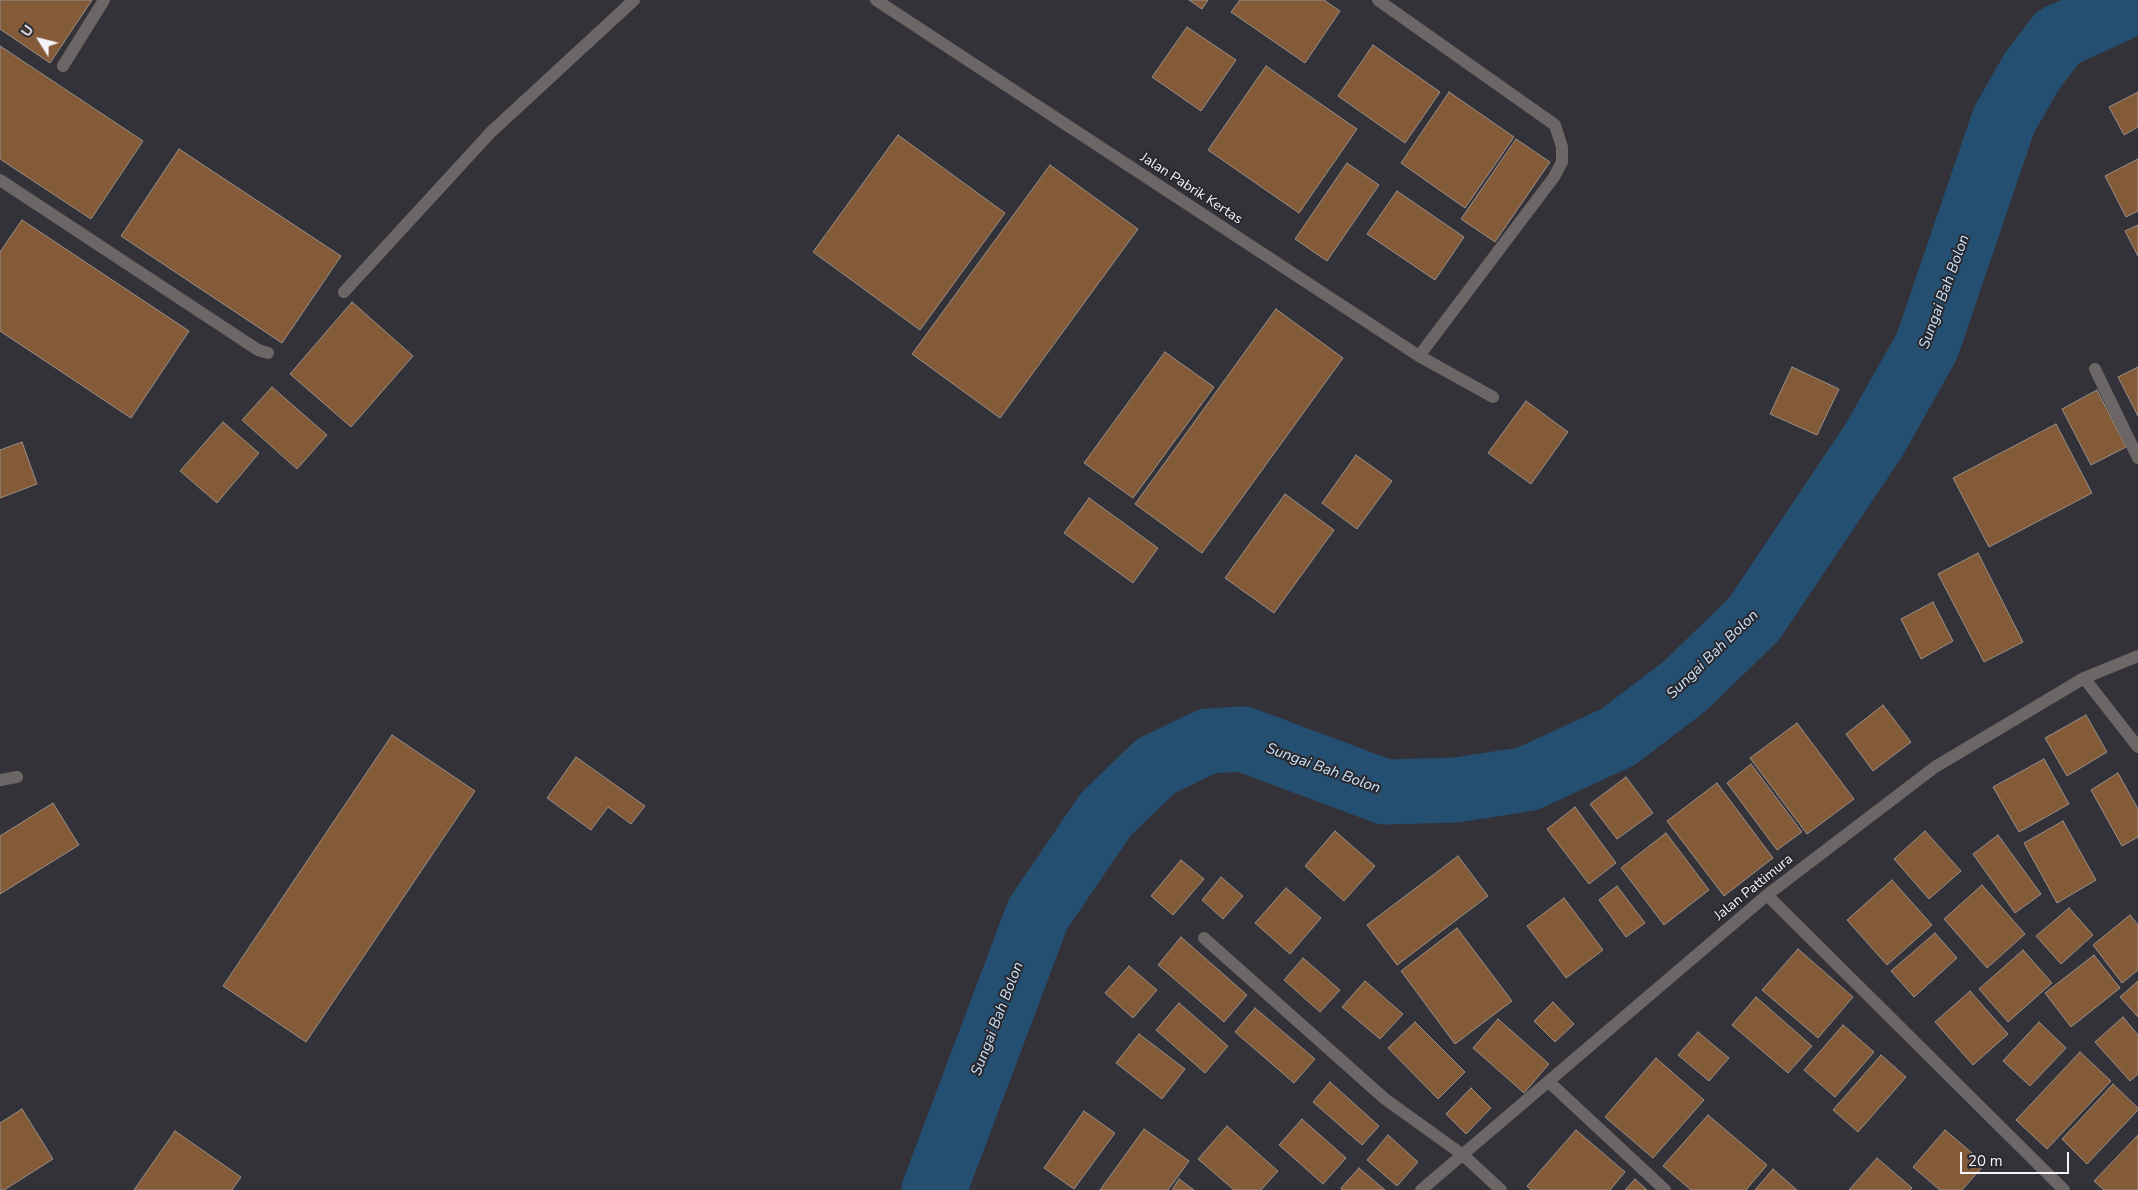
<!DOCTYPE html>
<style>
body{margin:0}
#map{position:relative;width:2138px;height:1190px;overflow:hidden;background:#343239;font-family:"Nunito Sans",sans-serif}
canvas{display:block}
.north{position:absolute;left:15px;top:15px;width:50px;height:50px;-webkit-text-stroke:4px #2a282f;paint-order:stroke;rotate:306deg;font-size:14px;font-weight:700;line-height:20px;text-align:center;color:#f4f3f8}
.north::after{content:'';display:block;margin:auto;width:18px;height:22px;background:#f4f3f8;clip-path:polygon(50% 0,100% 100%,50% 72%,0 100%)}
.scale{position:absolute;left:1960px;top:1152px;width:109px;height:22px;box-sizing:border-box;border:2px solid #f4f3f8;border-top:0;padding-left:6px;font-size:15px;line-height:18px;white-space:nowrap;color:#f4f3f8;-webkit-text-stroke:4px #2a282f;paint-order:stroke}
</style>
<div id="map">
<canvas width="2138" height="1190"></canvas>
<div class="north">U</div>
<div class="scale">20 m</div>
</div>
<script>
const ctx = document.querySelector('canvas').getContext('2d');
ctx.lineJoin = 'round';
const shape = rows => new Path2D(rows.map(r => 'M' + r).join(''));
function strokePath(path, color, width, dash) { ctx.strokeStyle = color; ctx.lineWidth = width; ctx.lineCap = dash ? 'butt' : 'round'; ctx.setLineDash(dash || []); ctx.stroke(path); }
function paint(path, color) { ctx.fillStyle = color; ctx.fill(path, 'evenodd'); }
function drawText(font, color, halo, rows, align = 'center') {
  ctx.font = font + ' "Nunito Sans",sans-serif'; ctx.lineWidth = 4; ctx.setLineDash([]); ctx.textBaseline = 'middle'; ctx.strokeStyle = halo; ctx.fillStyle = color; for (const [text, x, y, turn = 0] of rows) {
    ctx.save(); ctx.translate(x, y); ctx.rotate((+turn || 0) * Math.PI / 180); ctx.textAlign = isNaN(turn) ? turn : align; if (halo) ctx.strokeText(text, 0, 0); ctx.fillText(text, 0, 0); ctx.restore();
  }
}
strokePath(shape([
 [934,1190,1038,914,1106,814,1156,766,1208,741,1243,739,1385,792,1456,790,1527,779,1618,737,1685,686,1754,619,1874,440,1927,346,2004,120,2032,71,2058,37,2117,10,2131,0]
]), '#254f70', 65);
const building = shape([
 [0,0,92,0,50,63,0,29,0,0],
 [1189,0,1208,0,1202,9,1189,0],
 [1240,0,1324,0,1340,11,1305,63,1231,12,1240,0],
 [1187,27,1236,60,1201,111,1152,77,1187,27],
 [1373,45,1440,92,1405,143,1338,96,1373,45],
 [0,46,143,141,91,219,0,159,0,46],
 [1266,66,1357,129,1299,213,1208,150,1266,66],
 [1449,92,1514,137,1465,208,1401,163,1449,92],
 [2138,92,2138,127,2124,135,2109,107,2138,92],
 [898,135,1005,213,920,330,813,252,898,135],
 [1516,139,1550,162,1495,242,1461,219,1516,139],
 [179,149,341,256,282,343,121,236,179,149],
 [2138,159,2138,211,2126,217,2105,176,2138,159],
 [1347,163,1379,185,1327,261,1295,239,1347,163],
 [1050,165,1138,229,1000,418,912,354,1050,165],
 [1397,191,1464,237,1435,280,1367,234,1397,191],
 [22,220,189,331,131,418,0,331,0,252,22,220],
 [2138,225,2138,256,2125,231,2138,225],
 [352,302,413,356,351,427,290,374,352,302],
 [1276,309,1343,358,1202,553,1135,504,1276,309],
 [1165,352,1214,387,1133,498,1084,463,1165,352],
 [1792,367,1839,389,1817,435,1770,414,1792,367],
 [2138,367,2138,416,2118,377,2138,367],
 [272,387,327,435,297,469,242,420,272,387],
 [2097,390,2126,447,2091,465,2062,409,2097,390],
 [1526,401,1568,432,1531,484,1488,453,1526,401],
 [223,422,259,453,217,503,180,471,223,422],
 [2056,424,2092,493,1989,547,1953,478,2056,424],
 [22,442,37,484,0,498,0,450,22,442],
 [1356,455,1392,481,1357,529,1322,503,1356,455],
 [1285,494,1334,530,1274,613,1225,578,1285,494],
 [1089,498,1158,548,1133,583,1064,533,1089,498],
 [1978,553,2023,642,1984,662,1938,574,1978,553],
 [1933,602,1953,641,1921,659,1901,619,1933,602],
 [1883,705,1911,742,1873,771,1846,734,1883,705],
 [2086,715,2107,752,2067,776,2045,738,2086,715],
 [1797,723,1854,799,1807,834,1750,758,1797,723],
 [392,735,475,791,306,1042,223,986,392,735],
 [576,757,645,806,631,824,608,807,591,830,547,798,576,757],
 [2044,759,2069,804,2019,832,1993,787,2044,759],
 [1751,764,1802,832,1777,850,1727,783,1751,764],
 [2118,773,2138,809,2138,837,2122,846,2091,790,2118,773],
 [1626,777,1653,813,1617,839,1590,804,1626,777],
 [1717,783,1773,858,1724,896,1667,821,1717,783],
 [53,803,79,845,0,894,0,836,53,803],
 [1575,807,1616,863,1589,884,1547,829,1575,807],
 [2063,821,2096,880,2057,903,2024,843,2063,821],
 [1335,831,1375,866,1344,901,1305,866,1335,831],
 [1925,831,1961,871,1929,899,1894,859,1925,831],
 [1666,833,1709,890,1664,925,1621,868,1666,833],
 [1998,835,2041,894,2015,913,1973,854,1998,835],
 [1458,856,1488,896,1397,965,1367,925,1458,856],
 [1181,860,1204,879,1173,915,1151,896,1181,860],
 [1221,877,1243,896,1223,919,1202,900,1221,877],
 [1892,880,1932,925,1887,965,1847,920,1892,880],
 [1982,885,2025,934,1987,968,1944,919,1982,885],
 [1617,886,1645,923,1626,937,1599,900,1617,886],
 [1286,888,1321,918,1290,954,1255,923,1286,888],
 [1564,898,1603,950,1566,978,1527,926,1564,898],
 [2069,908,2093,935,2061,964,2036,936,2069,908],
 [2130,915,2138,925,2138,970,2122,983,2093,945,2130,915],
 [1457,928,1512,1001,1455,1044,1401,971,1457,928],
 [1935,933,1957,958,1914,997,1891,971,1935,933],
 [1181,937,1247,995,1224,1022,1158,965,1181,937],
 [1798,949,1853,997,1818,1038,1762,990,1798,949],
 [2023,950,2052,983,2008,1022,1979,989,2023,950],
 [2094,955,2120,988,2071,1027,2045,993,2094,955],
 [1303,958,1340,990,1320,1012,1284,980,1303,958],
 [1129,966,1157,990,1133,1018,1105,993,1129,966],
 [1365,981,1403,1014,1380,1039,1342,1007,1365,981],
 [2138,981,2138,1017,2120,997,2138,981],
 [1970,991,2008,1034,1973,1065,1935,1022,1970,991],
 [1756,997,1812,1046,1788,1073,1732,1025,1756,997],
 [1553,1002,1574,1024,1555,1042,1534,1021,1553,1002],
 [1179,1003,1228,1046,1205,1073,1156,1030,1179,1003],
 [1255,1008,1315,1059,1294,1083,1235,1032,1255,1008],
 [2123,1017,2138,1035,2138,1074,2130,1081,2095,1042,2123,1017],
 [1498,1019,1549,1064,1524,1093,1473,1048,1498,1019],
 [1415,1022,1465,1072,1438,1099,1388,1048,1415,1022],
 [2039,1022,2066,1048,2030,1086,2003,1061,2039,1022],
 [1843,1025,1874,1052,1835,1097,1804,1070,1843,1025],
 [1698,1032,1729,1058,1709,1081,1678,1055,1698,1032],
 [1139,1034,1185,1069,1162,1099,1116,1063,1139,1034],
 [2080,1052,2111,1081,2047,1149,2016,1120,2080,1052],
 [1881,1055,1906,1077,1858,1132,1833,1110,1881,1055],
 [1656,1058,1704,1100,1653,1158,1605,1117,1656,1058],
 [1330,1082,1379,1126,1362,1145,1313,1102,1330,1082],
 [2113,1084,2138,1108,2138,1110,2087,1164,2062,1139,2113,1084],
 [1471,1088,1491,1108,1466,1134,1446,1114,1471,1088],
 [22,1109,53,1159,4,1190,0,1190,0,1123,22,1109],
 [1084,1111,1115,1133,1074,1189,1044,1168,1084,1111],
 [1708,1115,1767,1165,1746,1190,1691,1190,1663,1166,1708,1115],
 [1302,1119,1346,1158,1323,1184,1279,1145,1302,1119],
 [1227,1126,1278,1171,1261,1190,1234,1190,1198,1159,1227,1126],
 [1144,1129,1189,1161,1168,1190,1100,1190,1144,1129],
 [1576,1130,1625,1172,1610,1190,1531,1190,1527,1186,1576,1130],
 [1945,1130,1985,1164,1962,1190,1940,1190,1913,1167,1945,1130],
 [175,1131,241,1177,232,1190,134,1190,175,1131],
 [1388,1135,1418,1162,1397,1186,1367,1160,1388,1135],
 [2138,1135,2138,1190,2104,1190,2094,1181,2138,1135],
 [1877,1158,1912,1188,1910,1190,1849,1190,1877,1158],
 [1359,1168,1385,1190,1342,1190,1341,1188,1359,1168],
 [1773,1169,1797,1190,1755,1190,1773,1169],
 [1179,1179,1194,1190,1172,1190,1179,1179],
 [1635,1179,1647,1190,1625,1190,1635,1179]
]);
paint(building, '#845b39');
strokePath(building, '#988f89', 1);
strokePath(shape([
 [876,0,1419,356,1493,397],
 [1378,0,1555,125,1562,147,1562,162,1554,177,1419,356],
 [63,66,104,0],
 [0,180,258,350,268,353],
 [344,292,491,132,634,0],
 [2095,369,2138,458],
 [2084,678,2138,747],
 [0,780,17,777],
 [1767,895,2064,1190],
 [1204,938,1385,1099,1463,1155,1501,1190],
 [1549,1082,1665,1190],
 [1421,1190,1767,895,1935,767,2084,678,2138,656]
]), '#6c6766', 12);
drawText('14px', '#f4f3f8', '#2a282f', [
 ["Jalan Pabrik Kertas",1191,189,33],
 ["Jalan Pattimura",1754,888,-39]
]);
drawText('italic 15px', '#cae4fa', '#2a282f', [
 ["Sungai Bah Bolon",1945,292,-70],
 ["Sungai Bah Bolon",1713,655,-44],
 ["Sungai Bah Bolon",1323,769,20],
 ["Sungai Bah Bolon",998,1019,-69]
]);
</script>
